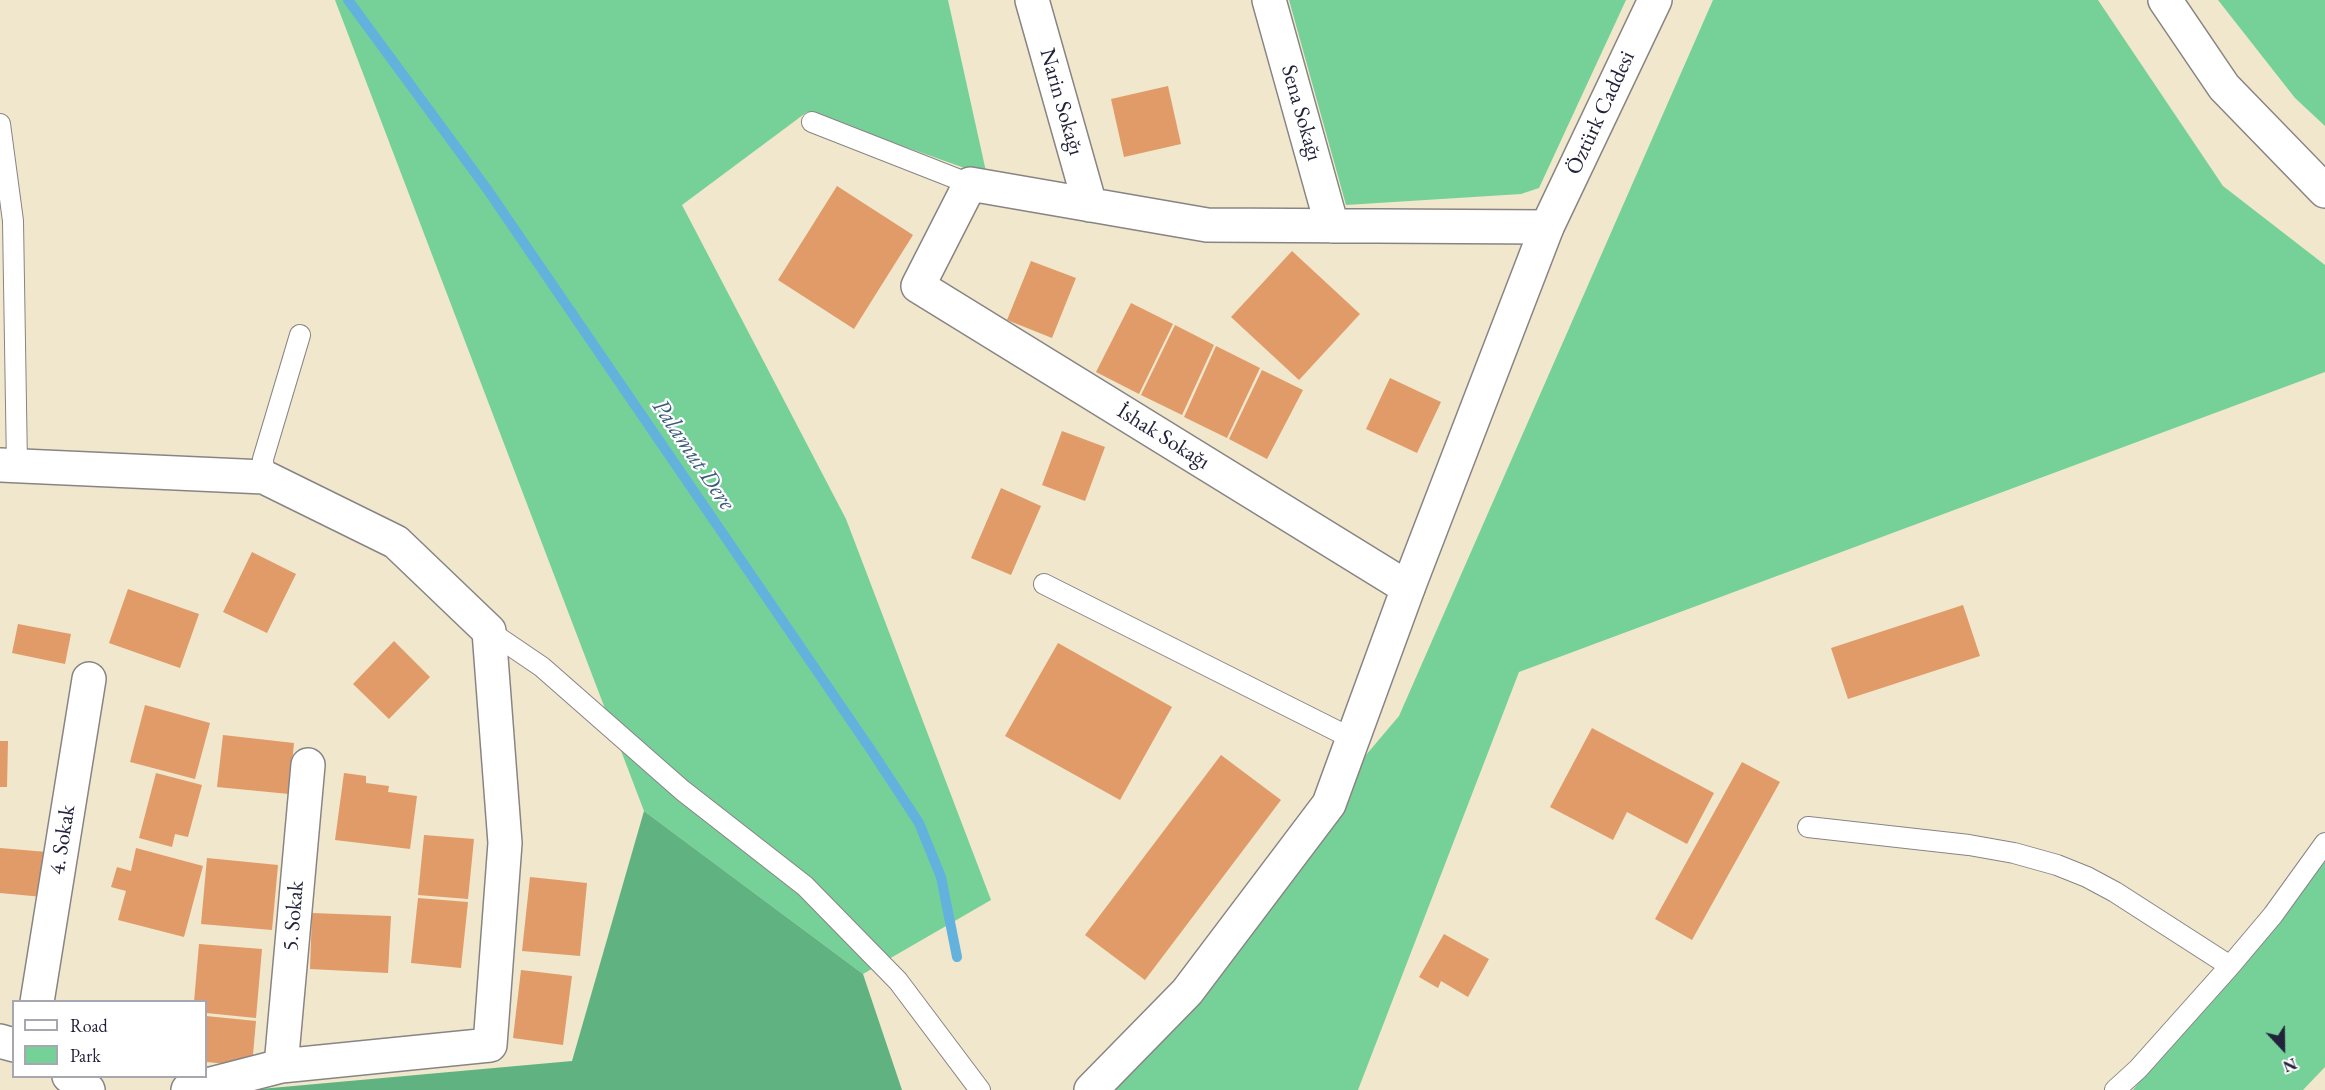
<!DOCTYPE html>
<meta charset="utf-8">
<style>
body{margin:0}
#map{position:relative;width:2325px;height:1090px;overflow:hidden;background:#f0e7cc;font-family:"EB Garamond",serif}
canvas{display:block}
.legend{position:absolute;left:12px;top:1000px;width:195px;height:78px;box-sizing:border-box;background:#fff;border:2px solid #a7a7b1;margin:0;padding:8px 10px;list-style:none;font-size:18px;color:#22223b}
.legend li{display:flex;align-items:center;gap:12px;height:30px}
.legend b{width:30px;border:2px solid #a7a7b1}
.north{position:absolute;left:2253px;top:1018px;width:60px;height:60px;-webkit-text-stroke:4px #fff;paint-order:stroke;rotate:158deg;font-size:16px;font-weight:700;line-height:24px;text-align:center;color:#22223b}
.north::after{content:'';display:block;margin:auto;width:21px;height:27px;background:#22223b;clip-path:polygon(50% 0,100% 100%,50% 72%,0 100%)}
</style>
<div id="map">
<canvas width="2325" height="1090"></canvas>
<ul class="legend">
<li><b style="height:8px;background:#fff"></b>Road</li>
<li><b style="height:16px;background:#76d198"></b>Park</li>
</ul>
<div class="north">N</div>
</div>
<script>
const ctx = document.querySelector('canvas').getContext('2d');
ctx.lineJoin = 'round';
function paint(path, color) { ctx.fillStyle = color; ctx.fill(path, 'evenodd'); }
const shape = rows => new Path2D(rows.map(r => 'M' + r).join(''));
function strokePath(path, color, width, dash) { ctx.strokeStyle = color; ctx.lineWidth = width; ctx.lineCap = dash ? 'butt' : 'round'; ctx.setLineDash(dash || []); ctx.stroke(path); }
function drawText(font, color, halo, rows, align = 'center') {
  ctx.font = font + ' "EB Garamond",serif'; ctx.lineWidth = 4.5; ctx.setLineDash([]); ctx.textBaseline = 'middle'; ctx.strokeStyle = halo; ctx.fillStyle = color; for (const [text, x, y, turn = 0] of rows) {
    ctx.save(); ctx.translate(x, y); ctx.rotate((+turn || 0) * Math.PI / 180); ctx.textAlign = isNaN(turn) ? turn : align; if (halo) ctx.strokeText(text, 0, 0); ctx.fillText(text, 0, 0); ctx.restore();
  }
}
paint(shape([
 [335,0,948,0,987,176,807,112,682,205,846,519,991,900,863,974,644,811],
 [1289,0,1626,0,1539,188,1521,194,1346,205],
 [1713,0,2098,0,2223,186,2325,265,2325,372,1519,672,1358,1090,1082,1090,1399,716],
 [2218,0,2325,0,2325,126,2295,98],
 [2325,838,2325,1067,2303,1090,2133,1090]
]), '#76d198');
paint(shape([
 [644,811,863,974,902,1090,249,1090,572,1061]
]), '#60b380');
strokePath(shape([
 [348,0,487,189,871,750,919,823,941,877,957,957]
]), '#63b2dd', 10);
paint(shape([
 [1168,86,1181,144,1124,157,1111,99],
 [837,186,913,235,854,329,778,280],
 [1292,251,1360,314,1299,380,1231,317],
 [1031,261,1076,278,1052,338,1007,320],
 [1131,303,1173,324,1139,394,1096,372],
 [1175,325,1214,345,1182,415,1141,395],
 [1216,346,1260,368,1227,438,1184,417],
 [1262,370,1303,390,1267,459,1229,439],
 [1390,378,1441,402,1417,453,1366,429],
 [1062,431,1105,447,1085,501,1042,485],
 [1001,488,1041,506,1011,575,971,558],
 [252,552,296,574,267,633,223,612],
 [128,589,199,614,180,668,109,643],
 [1963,605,1980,656,1848,699,1831,648],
 [18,624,71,634,65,664,12,653],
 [394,641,430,677,389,719,353,684],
 [1058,643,1172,707,1120,800,1005,736],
 [145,705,210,723,195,779,130,762],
 [1592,728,1714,793,1687,844,1627,812,1613,840,1550,807],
 [223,735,294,743,289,794,217,787],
 [0,741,8,741,7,787,0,787],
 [1221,755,1281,800,1145,980,1085,935],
 [1742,762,1780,782,1692,940,1655,919],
 [156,773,202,785,188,837,175,834,172,847,139,838],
 [344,773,366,776,366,783,389,786,388,792,417,796,410,849,335,840],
 [424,835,474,839,468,899,418,895],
 [0,848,47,852,43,897,0,893],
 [136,848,203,866,184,937,118,920,126,891,111,887,117,867,131,871],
 [207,858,278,865,272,930,201,924],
 [530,877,587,883,580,956,522,951],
 [418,898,468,902,461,968,411,963],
 [312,913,391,916,388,973,310,969],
 [1444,934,1489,959,1468,997,1441,981,1438,988,1419,977],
 [199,944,262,949,256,1018,206,1013,206,1002,194,1002],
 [521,970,572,976,563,1045,513,1038],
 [206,1016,256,1021,252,1066,206,1062]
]), '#e09b69');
const service = shape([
 [812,122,970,184],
 [0,124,13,221,17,466],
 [264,477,263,459,300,335],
 [1044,584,1353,739],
 [489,631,542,667,682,790,805,886,898,981,980,1090],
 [1808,827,1969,845,2014,853,2057,865,2087,877,2115,892,2230,966],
 [2115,1090,2138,1069,2230,966,2273,915,2325,843]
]);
const minor = shape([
 [1032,0,1090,205],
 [1269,0,1332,226],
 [0,465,264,477,396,542,489,631,505,843,490,1045,281,1066,188,1090],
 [1408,588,918,286,970,184,1207,225,1547,227],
 [37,1002,89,679],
 [281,1066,308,765]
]);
const tertiary = shape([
 [0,1041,14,1045],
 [69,1076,88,1090],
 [1091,1090,1187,992,1329,804,1408,588,1547,227,1655,0]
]);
const primary = shape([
 [2165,0,2224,87,2325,191]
]);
strokePath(service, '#898484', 22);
strokePath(minor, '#898484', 36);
strokePath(tertiary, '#898484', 36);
strokePath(primary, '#898484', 36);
strokePath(service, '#fff', 20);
strokePath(minor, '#fff', 33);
strokePath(tertiary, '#fff', 33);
strokePath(primary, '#fff', 33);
drawText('22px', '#22223b', '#fff', [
 ["Narin Sokağı",1061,102,74],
 ["Sena Sokağı",1301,113,74],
 ["Öztürk Caddesi",1601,113,-65],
 ["İshak Sokağı",1163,437,32],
 ["4. Sokak",63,840,-81],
 ["5. Sokak",294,916,-85]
]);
drawText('italic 24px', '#3c5c7c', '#fff', [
 ["Palamut Dere",693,455,56]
]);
</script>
